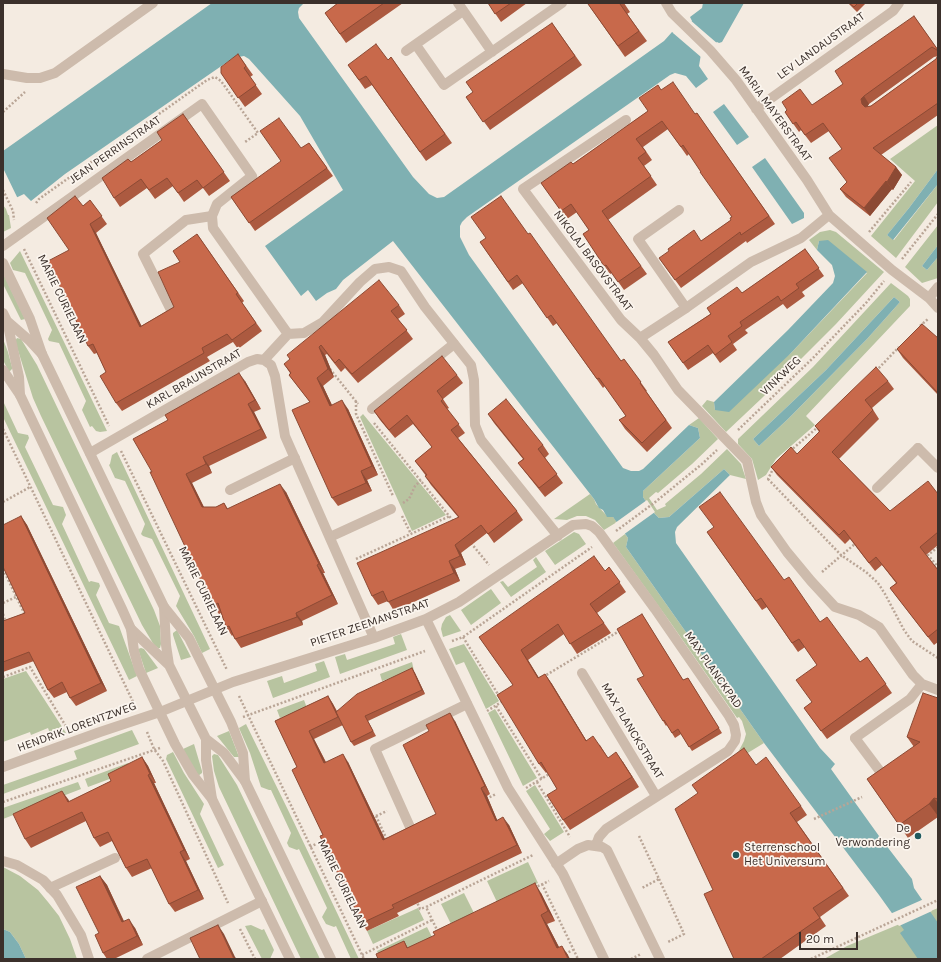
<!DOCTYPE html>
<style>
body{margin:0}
#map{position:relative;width:941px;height:962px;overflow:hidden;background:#f4ebe1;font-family:Karla,sans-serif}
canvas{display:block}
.frame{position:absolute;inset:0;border:4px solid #3b302b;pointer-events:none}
.scale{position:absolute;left:799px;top:932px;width:59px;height:18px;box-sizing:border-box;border:2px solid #3b302b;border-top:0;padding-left:5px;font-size:12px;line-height:14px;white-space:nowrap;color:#3b302b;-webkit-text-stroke:3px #fbf5ee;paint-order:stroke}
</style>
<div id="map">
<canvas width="941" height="962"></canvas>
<div class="frame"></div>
<div class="scale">20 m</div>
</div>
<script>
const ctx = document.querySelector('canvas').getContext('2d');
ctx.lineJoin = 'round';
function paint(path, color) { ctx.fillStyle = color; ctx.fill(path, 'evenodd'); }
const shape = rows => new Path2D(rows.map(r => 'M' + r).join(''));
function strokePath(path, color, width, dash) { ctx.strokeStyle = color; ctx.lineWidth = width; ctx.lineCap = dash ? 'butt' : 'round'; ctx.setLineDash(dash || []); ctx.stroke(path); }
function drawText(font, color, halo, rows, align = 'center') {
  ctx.font = font + ' Karla,sans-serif'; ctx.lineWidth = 3.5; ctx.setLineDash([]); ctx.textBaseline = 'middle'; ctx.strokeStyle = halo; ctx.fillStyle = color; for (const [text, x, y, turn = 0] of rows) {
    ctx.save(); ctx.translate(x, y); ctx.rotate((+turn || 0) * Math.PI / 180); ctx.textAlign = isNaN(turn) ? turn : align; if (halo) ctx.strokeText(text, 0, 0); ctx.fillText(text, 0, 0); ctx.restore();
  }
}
paint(shape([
 [938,125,938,169,909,208,887,235,894,240,938,184,938,202,896,258,871,236,915,181,890,159],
 [3,205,6,209,8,215,9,215,11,228,3,232],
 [938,225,938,245,922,266,927,270,938,257,938,278,922,283,905,267],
 [830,230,836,232,884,272,836,324,762,398,726,432,702,406,707,400,714,402,715,410,791,353,867,273,819,241,817,250,809,240,820,232],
 [20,251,65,344,107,431,100,432,96,431,92,426,90,427,82,410,86,401,59,343,49,341,48,339,52,330,25,273,13,270,10,263],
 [3,273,25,319,21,320,3,284],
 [891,283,908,296,910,299,910,306,806,416,815,425,776,459,766,475,758,480,752,459,738,444,738,439,813,367],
 [894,297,900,302,867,339,788,419,759,446,753,439,826,370],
 [17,338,21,339,37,365,154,610,160,626,161,644,160,648,158,648,154,645,142,625,41,416,33,398,15,341],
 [3,339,8,352,12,367,12,369,9,372,3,360],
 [3,401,18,433,28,435,29,438,25,447,53,505,63,507,66,515,62,524,89,582,91,581,99,583,100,586,96,595,109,623,119,626,137,676,129,680,3,417],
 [363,414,446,515,412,531,360,417],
 [699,418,718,439,692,464,658,493,656,492,649,498,657,510,666,506,665,504,701,474,727,449,741,464,746,479,730,475,724,469,669,517,659,518,653,512,643,497,643,491,700,438,698,428,689,425],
 [117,452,210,649,202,653,194,636,176,606,180,596,152,539,143,536,141,534,145,524,125,481,115,478,109,465,110,464,112,455],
 [590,494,594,499,596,504,607,516,613,517,617,522,604,530,595,520,586,516,577,516,567,520,554,519],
 [574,532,579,534,586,544,555,565,545,551],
 [625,534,628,538,626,547,764,743,733,762,744,741,746,734,742,721,739,717,737,718,670,622,613,543],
 [536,557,546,572,511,597,500,582,503,581,508,587,537,567,533,560],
 [491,589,501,603,471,625,461,610],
 [450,615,461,631,443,637,441,629,442,624,446,617],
 [177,630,191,657,181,660,173,635,173,633],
 [401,634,407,650,340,674,335,657,345,654,347,660,395,644,393,637],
 [464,644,499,701,486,709,464,662,456,665,449,649],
 [141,648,144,649,158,668,146,673,138,649],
 [324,661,330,677,273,698,267,681,282,676,284,683,317,671,315,664],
 [412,662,414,671,382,681,380,674],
 [26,671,66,733,52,739,48,728,31,735,30,732,3,742,3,679],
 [304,700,307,708,280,718,277,710],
 [495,709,537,778,523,786,488,713],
 [246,724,289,812,359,959,351,959,336,926,334,927,326,924,322,917,327,908,299,849,297,850,289,847,287,843,291,833,271,790,269,790,261,787,250,753,239,728],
 [132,730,139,744,3,794,3,785,77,759,74,751],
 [229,731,236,749,239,757,234,757,217,736],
 [194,744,202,771,202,773,198,776,183,749],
 [173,752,184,773,204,804,200,814,224,865,218,868,166,759,167,755],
 [214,754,218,755,237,785,320,959,301,959,219,787,214,771,212,756],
 [128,763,131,771,88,787,85,779],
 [78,782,81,789,3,819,3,808],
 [535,785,564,832,550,841,544,834,550,829,526,791],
 [528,862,538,883,497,902,487,881],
 [3,867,20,876,38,890,48,902,59,916,70,939,77,959,26,959,19,944,10,932,3,929],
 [464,893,474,913,451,924,441,904],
 [418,908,424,920,373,944,367,931],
 [938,908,938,959,824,959,847,946],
 [251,925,262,930,264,929,274,950,270,959,262,959,245,926],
 [427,927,433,939,381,959,377,951]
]), '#b8c4a0');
paint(shape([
 [212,3,304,3,299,8,298,12,299,18,413,177,429,194,437,198,444,197,664,41,672,32,675,34,692,21,690,17,702,8,703,3,744,3,722,42,719,43,717,42,701,54,699,66,708,79,696,88,686,76,675,73,670,75,467,217,462,222,460,226,460,237,469,255,623,468,631,471,639,471,643,469,689,425,698,428,700,438,643,491,643,497,653,512,659,518,669,517,724,469,730,475,677,527,675,532,676,543,820,748,835,764,831,769,879,836,912,879,914,888,938,923,938,959,918,959,900,933,904,930,879,895,764,743,626,547,628,538,613,517,607,517,603,510,599,508,594,499,393,241,343,280,336,289,327,293,316,301,308,290,301,296,265,246,343,190,300,116,249,59,244,56,233,58,65,174,31,201,24,194,3,204,3,151],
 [724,104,749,137,737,145,713,112],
 [765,158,804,213,804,218,792,224,752,167],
 [938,169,938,184,893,240,887,235,909,208],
 [828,240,867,272,791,353,729,412,715,410,714,402,788,330,833,283,835,276,832,265,817,250,819,241],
 [938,245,938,257,927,270,922,266],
 [894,297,900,302,867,339,788,419,759,446,753,439,826,370],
 [3,929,10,932,19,944,26,959,3,959]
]), '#7fb0b2');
paint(shape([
 [689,19,718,44,701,57,673,33],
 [3,168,18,199,4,205,3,203],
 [647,500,655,512,623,535,615,523],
 [924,899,932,911,899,926,890,914]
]), '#f4ebe1');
strokePath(shape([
 [3,112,25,92],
 [3,190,13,211,14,220],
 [36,203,39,199,207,80,215,77,221,81,258,133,245,142],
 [869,232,911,182],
 [24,249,109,426],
 [902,259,938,214],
 [920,326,928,319],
 [330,369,358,404],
 [876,371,899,347],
 [356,401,356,414,393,496],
 [374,423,454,522],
 [3,429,135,706],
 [738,430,813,358,866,303,884,281],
 [121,451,227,670],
 [790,451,818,427],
 [767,479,768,479,774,467],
 [768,479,841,555,866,572,878,583,885,594,904,630,912,641,938,658],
 [3,502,30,487],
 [403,503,409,499,415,486,421,480],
 [402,516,411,534],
 [616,531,654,503,702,464,717,450],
 [471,543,489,565],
 [938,547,928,555,938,567],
 [356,559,450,516],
 [3,569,25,615],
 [822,572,856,543],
 [3,603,16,597],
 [3,614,6,623],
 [463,637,499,696],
 [452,641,463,637,476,628,592,547],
 [3,677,30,667,67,728],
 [543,677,621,630],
 [239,696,364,959],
 [496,706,542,779],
 [487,711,503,701],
 [243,717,425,651],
 [147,732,154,749,163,761,228,903],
 [537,782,570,837],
 [526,788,551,773],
 [486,799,496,794],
 [3,802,160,748],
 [376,816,387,811],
 [372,817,376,816,387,840],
 [814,819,862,797],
 [639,836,659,879,642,888],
 [310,847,324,840],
 [659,879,684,934,668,942],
 [542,884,578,959],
 [534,888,549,881],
 [416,900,420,909,426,907],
 [240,929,255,959],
 [438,932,426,907,533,855],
 [565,954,573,950],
 [362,955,432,920],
 [631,959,641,954],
 [811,959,938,900]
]), '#b9a596', 2.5, [2, 2]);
strokePath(shape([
 [679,210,638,239,686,308],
 [170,308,143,254,186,220,212,216],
 [3,313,7,321,19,377,20,395],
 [7,321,30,341,42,354],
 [372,409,454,344],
 [877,488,918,448],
 [230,490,295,458],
 [330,537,391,509],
 [164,607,166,645,169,665,206,739,206,760,212,799],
 [131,629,169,665],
 [582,673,656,796],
 [855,738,882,774],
 [206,739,224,753,245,781],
 [410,827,375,749,467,704],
 [50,888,115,858]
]), '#cdbbac', 10);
strokePath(shape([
 [458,3,492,52],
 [666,3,672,13,710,50,736,80,807,180,829,215,892,270,929,298,938,308],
 [416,45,444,85,562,3],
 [406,51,463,11],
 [3,74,27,78,40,78,55,73,153,3],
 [756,109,893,11,899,3],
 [626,120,523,189,621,320,640,338,654,355,678,390,747,461,756,502,761,515,787,552,811,581,835,607,859,615,879,627,913,675,922,684,938,690],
 [3,246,202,104,252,176,217,204,212,216,213,228,288,334],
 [929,298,938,287],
 [640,338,686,308,751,262,801,238,829,215],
 [264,360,288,334,304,333,323,322,360,282,375,269,389,267,401,271,425,307,471,365,474,380,475,425,481,440,558,536],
 [918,448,938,468],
 [90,453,248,362,257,359,264,360,271,365,275,376,285,436,374,638],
 [426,619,508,788,563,874,604,959],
 [855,738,910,699,922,684],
 [3,767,100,732,160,712,233,682,374,638,426,619,459,602,573,525,586,524,592,526,599,532,655,609,729,716,734,725,736,735,735,741,728,751,606,829,599,837,596,845],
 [3,861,17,865,43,880,57,895,81,935,89,959],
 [556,864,578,849,588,845,602,847,607,850,660,959],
 [147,959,262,901]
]), '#cdbbac', 10);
strokePath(shape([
 [3,263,30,319,42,354,164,607,189,638,231,722,243,753,245,781,331,959],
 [3,370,20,395,122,609,131,629,134,651,139,669,175,744,193,775,212,799,290,959]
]), '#cdbbac', 10);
paint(shape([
 [338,3,403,3,346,43,325,13],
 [488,3,527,3,501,22],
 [589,3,624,3,630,12,627,14,647,41,625,57,588,4],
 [848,3,866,3,857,12],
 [914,16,938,50,938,115,881,155,896,167,902,175,893,190,892,189,870,216,846,197,840,189,847,182,842,149,829,131,811,143,801,130,799,132,785,112,812,105,843,84],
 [938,56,936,59,871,106,867,107,869,104,934,57],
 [552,23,582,65,490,130,466,97,473,92],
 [238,54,253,75,250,77,262,94,245,107,221,73],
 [391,57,452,143,426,161,372,85,365,89,348,65,388,60],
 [661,90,695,114,697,113,775,224,747,243,746,241,681,288,659,258,701,241,731,220,732,217,689,154,687,156,668,129,643,147,652,160,644,166,657,185,608,220,647,274,624,290,612,273,610,274,583,234,589,230,577,212,567,219,541,183,573,164,648,111],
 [183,114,230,181,209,196,203,188,184,202,173,186,155,199,147,188,120,207,114,198,131,162,162,140],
 [309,143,333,176,255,231,231,197],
 [90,200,107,224,96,233,141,326,174,307,180,262,197,234,244,301,242,303,262,331,238,349,233,342,207,357,210,361,122,411,116,403,106,372,97,353,94,354,88,346,69,250,83,206],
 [528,234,621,361,624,359,647,391,646,391,672,428,647,452,625,429,619,420,626,416,605,386,603,388,557,323,553,326,523,283,513,290,480,242],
 [805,249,824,276,802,292,805,296,787,309,783,304,745,330,748,333,733,344,737,350,720,363,713,353,688,370,668,342,742,293],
 [399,305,405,314,398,319,413,339,358,383,345,368,341,372,327,354,325,355,334,377,323,386,332,405,348,409,378,475,367,480,372,491,338,506,332,498,310,402,289,375,290,373,284,364],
 [938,338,938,395,903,358,897,349],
 [457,375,463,383,443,399,449,408,447,409,465,433,458,438,517,511,523,520,494,543,487,533,461,553,466,565,455,569,460,581,394,611,388,601,378,605,372,596,458,517,431,485,425,476,426,476,415,461,432,447,413,424,395,438,380,420,374,411],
 [245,381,261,409,254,412,267,438,209,466,212,473,192,483,204,507,216,507,224,503,228,509,286,492,325,573,323,573,338,604,302,621,303,625,241,648,235,639,233,635,232,636,226,627,221,613,219,614,213,606,152,472,168,420],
 [888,381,894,389,872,408,879,419,839,459,890,511,938,494,938,545,926,555,938,570,938,642,934,645,890,588,896,583,882,565,875,571,850,539,845,544,777,475,771,467,797,454,819,432,815,426],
 [488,414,543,445,549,454,545,458,563,483,545,497,525,472,518,463,523,459,494,423],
 [21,516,27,525,107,691,76,706,70,698,67,692,54,698,48,690,34,661,3,672,3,621,25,613],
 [707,532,784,580,820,622,860,662,867,657,892,693,827,739,804,708,812,702,817,665,805,647,798,652,767,607,762,610],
 [609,567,626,592,597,613,611,633,577,654,564,634,528,660,539,678,545,674,552,684,586,740,600,745,608,758,623,762,639,787,570,830,563,820,557,789,547,772,546,773,539,764,513,685,479,637,605,571],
 [642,614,683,680,688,678,722,733,692,751,681,734,675,738,667,725,666,726,663,721,644,676],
 [412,668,415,673,425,694,368,721,376,736,354,746,351,742,343,725,314,739,326,762,348,762,385,839,436,814,455,721,490,794,487,796,497,820,509,825,522,853,397,913,399,916,367,931,362,923,332,858,327,852,323,835,297,767,275,721,328,696,333,704,337,711],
 [938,698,938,817,908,838,867,779,914,747,907,737],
 [142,757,148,766,156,783,154,783,190,859,186,861,204,899,175,912,169,904,152,868,132,877,126,868,112,841,100,847,94,838,86,821,31,848,25,839,68,799,69,802,111,781],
 [756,765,801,806,807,815,797,822,849,896,820,917,826,926,780,959,734,959,713,890],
 [100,876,107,885,124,921,135,928,143,945,114,959,107,959,103,953,99,933],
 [541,893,555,921,547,924,559,947,568,955,378,959,404,941,408,948]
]), '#ac5a40');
paint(shape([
 [864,96,869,104,867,107,868,112,862,104,861,99],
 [896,167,902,175,893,190,887,182],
 [886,181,892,189,870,216,864,208],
 [90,224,96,233,146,335,140,327],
 [319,347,325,355,334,377,328,369],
 [239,373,245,381,261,409,255,400],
 [317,378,323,386,336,414,330,406],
 [342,400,348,409,378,475,372,466],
 [248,404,254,412,267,438,261,429],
 [203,457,209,466,212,473,206,464],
 [361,471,367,480,372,491,366,483],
 [186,474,192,483,208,516,202,507],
 [280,484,286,492,325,573,319,564],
 [21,516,27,525,107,691,101,683],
 [455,545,461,553,466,565,460,556],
 [449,561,455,569,460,581,454,573],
 [317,565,323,573,338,604,332,595],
 [296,613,302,621,303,625,297,617],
 [521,650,528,660,545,688,538,678],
 [412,668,415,673,425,694,422,690],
 [545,674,552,684,592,750,586,741],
 [328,696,333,704,343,725,338,717],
 [450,713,455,721,490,794,485,786],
 [309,731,314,739,330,771,324,763],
 [616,752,623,762,639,787,632,777],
 [343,754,348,762,389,848,383,840],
 [142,757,148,766,156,783,150,774],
 [148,775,154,783,190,859,184,850],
 [481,788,487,796,501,829,496,821],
 [62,791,68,799,74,811,68,802],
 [934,798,938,803,938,816,929,804],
 [503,817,509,825,522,853,517,845],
 [180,852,186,861,204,899,198,890],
 [100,876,107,885,128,931,122,922],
 [535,883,541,893,555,921,548,911],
 [541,915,547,924,564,957,557,948],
 [129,919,135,928,143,945,137,936],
 [218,925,224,934,236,959,234,959],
 [562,946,568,955,570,959,568,959]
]), '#8c4a34');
const building = shape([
 [338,3,384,3,340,34,325,13,338,3],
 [488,3,511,3,495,14,488,3],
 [589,3,621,3,620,4,639,31,618,46,588,4,589,3],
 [849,3,858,3,854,7,849,3],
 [914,16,938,50,938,52,937,50,932,47,929,49,864,96,861,99,862,104,865,107,871,106,936,59,938,55,938,103,873,148,896,167,887,182,886,181,864,208,840,189,847,182,829,158,842,149,823,123,805,135,796,122,793,124,785,112,787,110,782,102,800,89,812,105,843,84,835,71,914,16],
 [552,23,575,56,483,122,466,97,473,92,466,82,552,23],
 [376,44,388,60,391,57,445,134,420,152,366,76,359,80,348,65,376,44],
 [238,54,246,66,244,68,256,85,238,98,221,73,221,67,238,54],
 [673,82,695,114,697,113,769,216,741,235,740,232,675,280,659,258,669,251,668,249,694,230,701,241,731,220,730,218,732,217,700,172,701,172,683,145,681,147,662,121,636,139,646,152,638,158,651,176,602,211,641,266,618,282,606,265,604,266,583,234,589,230,571,204,561,211,541,183,571,162,573,164,648,111,639,98,658,85,661,90,673,82],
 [183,114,224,172,203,188,197,180,178,193,167,178,149,190,141,179,114,198,102,178,128,159,131,162,162,140,157,132,183,114],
 [279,118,301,148,309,143,327,168,249,223,231,197,281,161,260,131,279,118],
 [75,196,83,206,90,200,102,216,90,224,140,327,174,307,158,272,180,262,173,251,197,234,238,293,236,294,256,323,232,340,227,334,202,348,204,353,116,403,100,376,106,372,93,344,88,346,48,261,69,250,47,218,75,196],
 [501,196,528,234,530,233,621,361,624,359,641,382,640,383,666,420,642,443,619,420,626,416,599,378,597,379,551,315,547,318,517,275,508,282,480,242,486,238,471,217,501,196],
 [805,249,819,268,796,284,799,288,781,301,778,296,740,322,742,326,728,336,732,342,715,355,708,345,683,363,668,342,711,314,707,308,737,287,742,293,805,249],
 [379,280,399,305,391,311,407,330,352,374,339,359,335,363,321,345,319,347,328,369,317,378,330,406,342,400,372,466,361,471,366,483,332,498,292,410,310,402,289,375,291,373,284,364,290,359,287,355,379,280],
 [922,324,938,338,938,393,897,349,922,324],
 [442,356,457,375,437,391,443,399,441,401,459,424,451,430,517,511,488,534,481,525,455,545,460,556,449,561,454,573,388,602,383,591,372,596,357,563,459,517,425,476,427,475,415,461,432,447,407,415,389,430,374,411,442,356],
 [876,367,888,381,865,400,873,410,832,452,890,511,928,481,938,494,938,532,920,547,938,570,938,629,928,637,890,588,897,583,876,557,869,563,844,530,839,535,771,467,791,447,797,454,820,431,815,426,876,367],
 [239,373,255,400,248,404,261,429,203,457,206,464,186,474,202,507,216,507,224,503,227,509,280,484,319,564,317,565,332,595,296,613,297,617,235,639,229,626,226,627,218,603,213,606,150,472,152,472,133,439,168,420,165,415,239,373],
 [506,399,543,445,538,449,557,474,539,488,518,463,524,459,488,414,506,399],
 [720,492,784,580,789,577,820,622,827,617,860,662,867,657,886,684,821,731,804,708,812,702,796,680,817,665,799,639,792,643,761,598,756,601,707,532,714,527,699,507,720,492],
 [21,516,101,683,70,698,62,682,48,690,29,652,3,662,3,621,25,613,3,567,3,525,21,516],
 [594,556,605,571,609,567,620,582,590,604,604,623,570,644,558,624,521,650,538,678,545,674,586,741,593,736,608,758,616,752,632,777,563,820,547,795,557,789,541,762,539,764,497,695,513,685,479,637,594,556],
 [642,614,683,680,688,678,719,728,689,747,678,729,672,733,664,720,663,721,637,679,644,676,617,629,642,614],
 [412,668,422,690,365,716,373,731,351,742,336,712,357,694,412,668],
 [923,693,938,698,938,799,934,798,929,804,899,825,867,779,920,742,907,737,923,693],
 [328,696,338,717,309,731,324,763,343,754,383,840,436,814,403,745,429,731,426,725,450,713,485,786,481,788,496,821,503,817,517,845,392,905,394,908,362,923,334,866,330,851,327,852,320,836,323,835,292,770,297,767,275,721,328,696],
 [744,748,756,765,766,757,801,806,790,813,843,888,813,908,820,918,761,959,734,959,704,894,713,890,675,809,698,793,692,785,744,748],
 [142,757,150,774,148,775,184,850,180,852,198,890,169,904,147,859,126,868,108,832,94,838,82,812,25,839,13,814,62,791,68,802,111,781,108,774,142,757],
 [100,876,122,922,129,919,137,936,103,953,95,935,99,933,76,887,100,876],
 [535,883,548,911,541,915,557,948,562,946,568,959,378,959,376,954,404,941,407,948,435,935,433,932,535,883],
 [218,925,234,959,236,958,236,959,200,959,190,938,218,925]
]);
paint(building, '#c8694b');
strokePath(building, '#8c4a34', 1);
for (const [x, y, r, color] of [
 [918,836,4,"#1f5a5e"],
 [736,855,4,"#1f5a5e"]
]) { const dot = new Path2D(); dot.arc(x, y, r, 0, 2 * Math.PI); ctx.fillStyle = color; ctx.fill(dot); strokePath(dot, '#fbf5ee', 1.5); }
drawText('12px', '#3b302b', '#fbf5ee', [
 ["LEV LANDAUSTRAAT",821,46,-36],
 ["MARIA MAYERSTRAAT",775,114,54],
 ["JEAN PERRINSTRAAT",115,150,-35],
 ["NIKOLAJ BASOVSTRAAT",593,261,53],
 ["MARIE CURIELAAN",62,299,64],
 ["VINKWEG",781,376,-44],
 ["KARL BRAUNSTRAAT",194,379,-30],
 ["MARIE CURIELAAN",203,591,64],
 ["PIETER ZEEMANSTRAAT",370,623,-19],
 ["MAX PLANCKPAD",713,670,55],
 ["HENDRIK LORENTZWEG",77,727,-20],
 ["MAX PLANCKSTRAAT",632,731,59],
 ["MARIE CURIELAAN",342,884,64]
]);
drawText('12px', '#3b302b', '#fbf5ee', [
 ["De",910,829],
 ["Verwondering",910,843],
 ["Sterrenschool",744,848,"left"],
 ["Het Universum",744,862,"left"]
], 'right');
</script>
